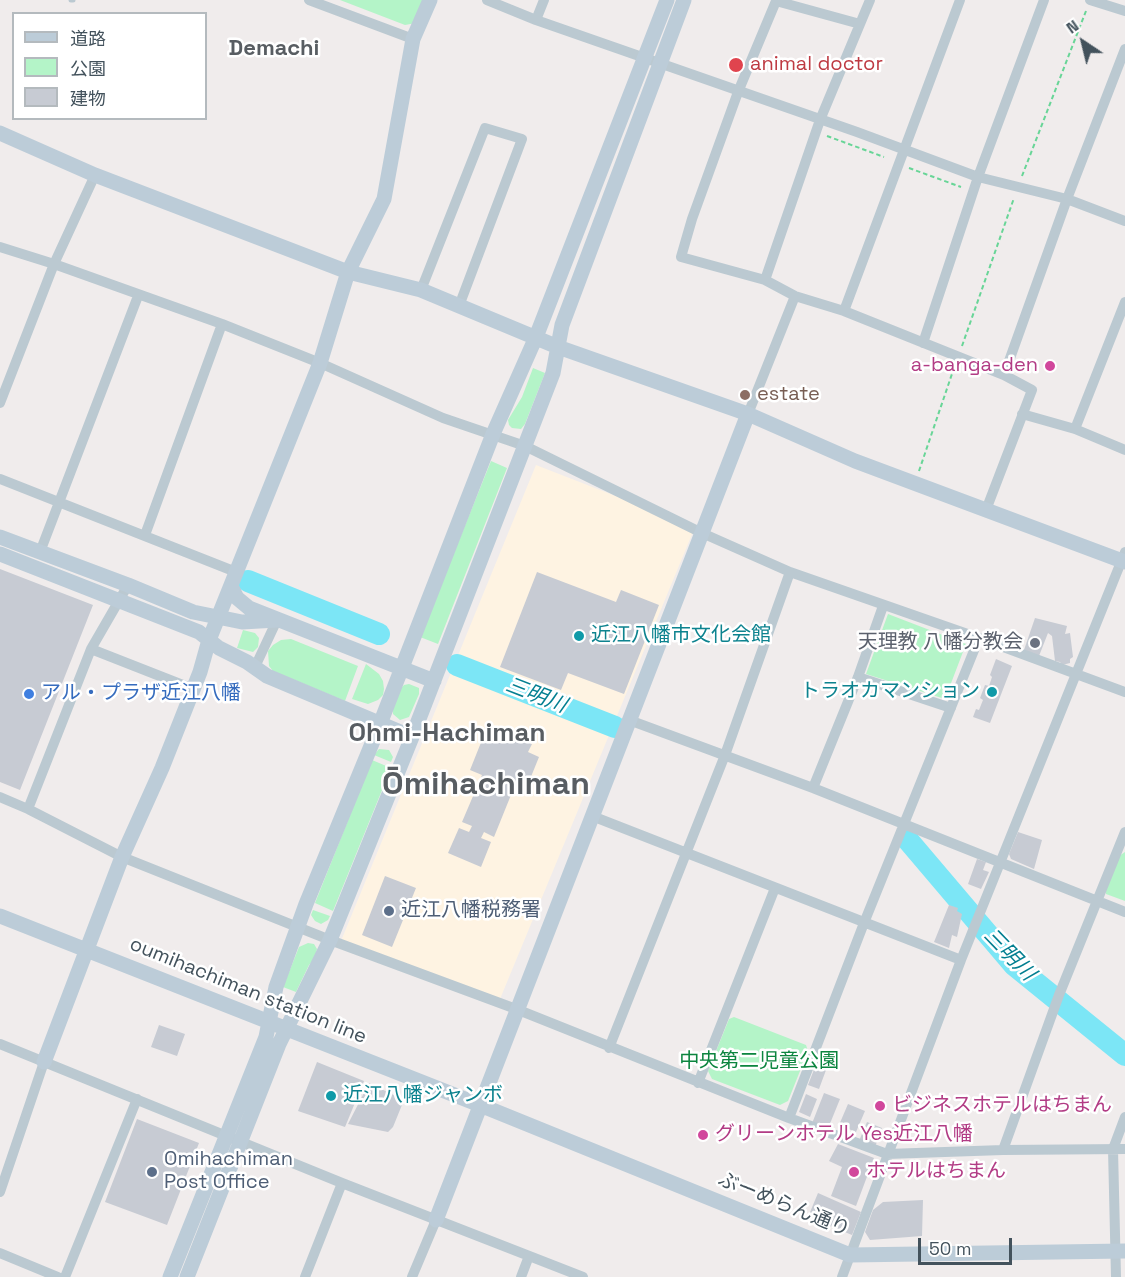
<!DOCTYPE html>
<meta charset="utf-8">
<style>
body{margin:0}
#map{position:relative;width:1125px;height:1277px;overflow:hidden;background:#f0ecec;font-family:"Space Grotesk","Noto Sans JP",sans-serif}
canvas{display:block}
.legend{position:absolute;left:12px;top:12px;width:195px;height:108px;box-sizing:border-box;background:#fff;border:2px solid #b4babe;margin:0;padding:8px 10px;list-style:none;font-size:18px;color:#43525c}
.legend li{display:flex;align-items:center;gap:12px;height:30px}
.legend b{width:30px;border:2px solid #b4babe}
.north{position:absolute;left:1053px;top:12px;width:60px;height:60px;-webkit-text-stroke:4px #fff;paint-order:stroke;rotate:325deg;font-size:16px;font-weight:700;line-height:24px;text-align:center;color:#43525c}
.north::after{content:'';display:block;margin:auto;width:21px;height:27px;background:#43525c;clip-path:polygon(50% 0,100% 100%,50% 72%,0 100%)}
.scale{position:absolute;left:918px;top:1238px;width:94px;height:27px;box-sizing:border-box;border:3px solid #43525c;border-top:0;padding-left:8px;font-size:18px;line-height:21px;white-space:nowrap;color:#43525c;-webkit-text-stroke:4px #fff;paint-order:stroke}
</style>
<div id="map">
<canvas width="1125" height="1277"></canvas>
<ul class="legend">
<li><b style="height:8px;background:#bcccd8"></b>道路</li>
<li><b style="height:16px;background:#b4f4c8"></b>公園</li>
<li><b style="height:16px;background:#c7cbd3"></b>建物</li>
</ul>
<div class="north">N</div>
<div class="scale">50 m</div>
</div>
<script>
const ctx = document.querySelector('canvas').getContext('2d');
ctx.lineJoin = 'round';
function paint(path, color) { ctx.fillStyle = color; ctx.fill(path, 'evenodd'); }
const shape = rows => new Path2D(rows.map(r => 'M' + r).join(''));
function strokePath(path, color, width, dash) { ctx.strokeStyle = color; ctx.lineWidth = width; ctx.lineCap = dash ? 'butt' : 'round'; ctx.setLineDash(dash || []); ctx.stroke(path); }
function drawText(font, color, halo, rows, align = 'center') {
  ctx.font = font + ' "Space Grotesk","Noto Sans JP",sans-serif'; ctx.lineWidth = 5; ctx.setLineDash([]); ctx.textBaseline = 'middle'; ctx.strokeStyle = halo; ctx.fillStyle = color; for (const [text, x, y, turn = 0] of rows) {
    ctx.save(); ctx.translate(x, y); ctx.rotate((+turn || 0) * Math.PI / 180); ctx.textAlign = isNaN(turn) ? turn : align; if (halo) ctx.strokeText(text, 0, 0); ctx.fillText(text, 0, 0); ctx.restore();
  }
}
paint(shape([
 [536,465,695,527,500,999,341,941]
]), '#fef3e2');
paint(shape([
 [340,0,425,0,416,23,405,25],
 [533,368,545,373,525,424,521,429,512,428,509,425,508,420,522,397],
 [491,461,507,468,438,644,420,637],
 [888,614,966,644,945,699,866,674],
 [243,630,255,633,259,638,258,647,253,652,237,648],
 [291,639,358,666,345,701,273,671,269,666,268,651,273,645,281,640],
 [366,664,379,674,383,681,384,689,383,695,378,700,368,704,352,699],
 [409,684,419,688,419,694,409,717,400,720,393,714,393,709,401,688,404,685],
 [379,749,389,750,393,757,391,762,374,755],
 [372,760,391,768,333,911,315,903],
 [1125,852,1125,901,1106,894,1106,889,1119,856],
 [313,910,330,916,328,920,321,924,315,921,311,915],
 [308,943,314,944,317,949,315,958,309,965,296,992,283,987,299,947],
 [734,1017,806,1045,808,1051,788,1101,780,1105,712,1079,708,1071,729,1019]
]), '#b4f4c8');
strokePath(shape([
 [248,581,379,634],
 [457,665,615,727],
 [907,839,1014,965,1125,1055]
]), '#7ce6f6', 22);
paint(shape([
 [0,569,93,605,20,790,0,782],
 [537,572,616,602,621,590,659,605,624,694,568,673,561,690,500,667],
 [1035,618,1067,626,1065,634,1070,633,1073,657,1070,659,1070,663,1062,665,1060,662,1055,661,1052,636,1048,633,1039,656,1024,650],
 [996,659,1012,666,990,723,973,717,976,709,979,710,983,700,980,698,985,685,989,686,992,677,990,675],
 [502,731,532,744,528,752,539,757,524,794,513,790,494,837,484,832,481,838,491,842,481,867,448,853,459,828,469,832,472,826,462,822,482,775,470,770,484,735,497,741],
 [1018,832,1042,840,1034,869,1011,859,1009,854],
 [977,859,986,862,983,870,989,872,981,889,968,884],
 [385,876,416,888,392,947,362,935],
 [949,905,958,908,957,911,962,914,957,937,952,935,949,948,934,942],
 [159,1025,185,1034,177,1056,151,1047],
 [822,1049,837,1055,834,1064,829,1062,819,1089,808,1085],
 [317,1062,364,1081,345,1127,298,1111],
 [369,1083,404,1100,393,1127,388,1132,348,1124],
 [824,1093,840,1099,827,1131,811,1126],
 [806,1094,817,1099,810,1117,799,1112],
 [848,1104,865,1111,856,1132,839,1125],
 [137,1119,199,1143,167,1225,105,1202],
 [867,1122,882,1128,875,1147,859,1141],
 [838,1144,874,1158,856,1206,831,1196,842,1167,829,1161],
 [818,1193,861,1212,852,1235,808,1217],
 [923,1200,922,1236,870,1240,865,1232,873,1210,883,1202]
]), '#c7cbd3');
strokePath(shape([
 [827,136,884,157],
 [909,168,961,187],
 [1022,176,1086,11],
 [962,346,1014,198],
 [919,471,954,368]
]), '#68d597', 2, [4.5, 3]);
strokePath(shape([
 [71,0,73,0]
]), '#bbc9d1', 5);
strokePath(shape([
 [309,0,413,39],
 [487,0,536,20,857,132,978,177,1067,199,1125,221],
 [1090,0,1125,11],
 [536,20,544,0],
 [860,24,776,1,738,92,692,219,681,257,765,280,795,296,844,311,1004,375,1032,390,986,510],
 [0,247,54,264,222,324,320,363,443,418,525,446,702,533,790,572,979,638,1125,692],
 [765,280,820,120,870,0],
 [421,290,485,128,522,139,459,306],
 [844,311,960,0],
 [923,343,978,177,1044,0],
 [1004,375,1067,199,1125,49],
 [0,403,54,264,95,175],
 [748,414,795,296],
 [1022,414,1075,429,1125,450],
 [1075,429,1125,302],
 [0,479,236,572],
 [145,535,222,324],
 [40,552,138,296],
 [91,649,193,689],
 [255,667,277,620],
 [858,677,951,708],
 [629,720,813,788,1125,912],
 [813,788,858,677,883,606],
 [0,797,28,809,122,857,330,940,516,1009,789,1118,887,1154,1003,1150,1125,1149],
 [28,809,91,649,128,585],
 [592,816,961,960],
 [0,1044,342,1183,583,1277],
 [609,1048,725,755,790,572],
 [698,1083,775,888],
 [789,1118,864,923,979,638],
 [1003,1150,1059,995,1125,832],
 [0,1192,44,1062],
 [0,1253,58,1277],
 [65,1277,137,1099],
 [305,1277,342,1183],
 [412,1277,436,1220],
 [521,1277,529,1256],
 [842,1277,961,960,1125,552],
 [1116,1277,1113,1149,1125,1117]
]), '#bbc9d1', 10);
strokePath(shape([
 [0,133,95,175,348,272,421,290,558,347,748,414,855,461,1125,562],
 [0,537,128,585,193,612,242,622,277,620],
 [0,554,199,632,219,648,247,662,267,676,412,737],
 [231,586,237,598,249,608,434,681],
 [0,916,480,1105,850,1255,1125,1251],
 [44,1062,122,857,162,768,200,672,209,640,320,363,348,272,384,199,413,39,430,0],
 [436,1220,748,414],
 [170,1277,266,1037,276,987,306,904,380,724,493,434,536,337,667,0],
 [187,1277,279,1044,330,940,412,737,553,373,562,325,684,0]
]), '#bcccd8', 15);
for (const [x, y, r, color] of [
 [736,65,8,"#e0444e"],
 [1050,366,6,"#d1479c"],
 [745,395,6,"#8d6e63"],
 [579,636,6,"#0f9aa8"],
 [1035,643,6,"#6b7280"],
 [992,692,6,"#0f9aa8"],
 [29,694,6,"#3f7fe0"],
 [389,911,6,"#5c6f8a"],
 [331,1096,6,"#0f9aa8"],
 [880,1106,6,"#d1479c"],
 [703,1135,6,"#d1479c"],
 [152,1172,6,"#5c6f8a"],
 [854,1172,6,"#d1479c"]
]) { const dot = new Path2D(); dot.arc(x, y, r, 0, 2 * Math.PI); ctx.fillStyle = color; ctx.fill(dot); strokePath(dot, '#fff', 2); }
drawText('20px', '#be3a42', '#fff', [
 ["animal doctor",750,65]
], 'left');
drawText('20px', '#b23c85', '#fff', [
 ["a-banga-den",1038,366,"right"],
 ["ビジネスホテルはちまん",892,1106],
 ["グリーンホテル Yes近江八幡",715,1135],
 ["ホテルはちまん",866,1172]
], 'left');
drawText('20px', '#785e54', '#fff', [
 ["estate",757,395]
], 'left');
drawText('20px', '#0d838f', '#fff', [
 ["近江八幡市文化会館",591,636],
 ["トラオカマンション",980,692,"right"],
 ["近江八幡ジャンボ",343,1096]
], 'left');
drawText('20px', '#5b616d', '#fff', [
 ["天理教 八幡分教会",1023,643]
], 'right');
drawText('20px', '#366cbe', '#fff', [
 ["アル・プラザ近江八幡",41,694]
], 'left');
drawText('20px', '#4e5e75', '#fff', [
 ["近江八幡税務署",401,911],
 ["Omihachiman",164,1160],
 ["Post Office",164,1183]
], 'left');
drawText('20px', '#43525c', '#fff', [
 ["oumihachiman station line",248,991,22],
 ["ぶーめらん通り",784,1205,22]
]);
drawText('20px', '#0c853f', '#fff', [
 ["中央第二児童公園",759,1062]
]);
drawText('italic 21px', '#037f91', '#fff', [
 ["三明川",536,696,21],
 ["三明川",1009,955,46]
]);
drawText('bold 22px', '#585d62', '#fff', [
 ["Demachi",274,49]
]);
drawText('bold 26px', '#585d62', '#fff', [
 ["Ohmi-Hachiman",447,734]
]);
drawText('bold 32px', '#585d62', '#fff', [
 ["Ōmihachiman",486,785]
]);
</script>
